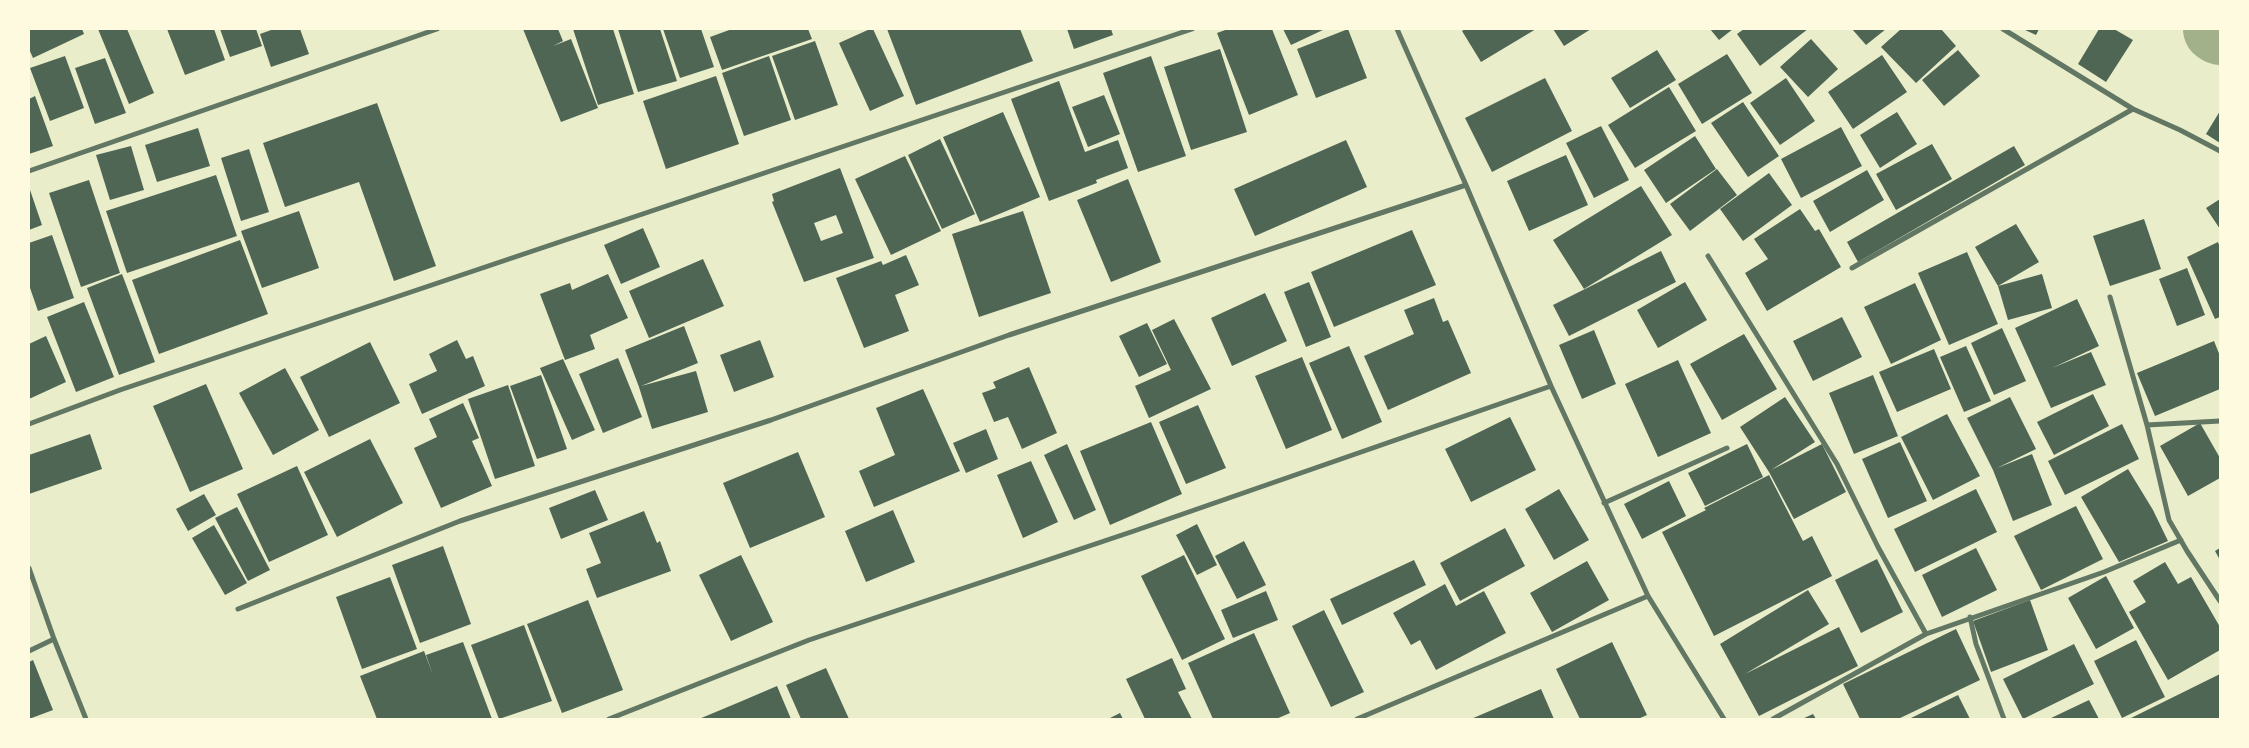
<!DOCTYPE html>
<style>
body{margin:0}
#map{position:relative;width:2249px;height:748px;overflow:hidden;background:#e9edc9;font-family:"DejaVu Sans",sans-serif}
canvas{display:block}
.frame{position:absolute;inset:0;border:30px solid #fefae0;pointer-events:none}
</style>
<div id="map">
<canvas width="2249" height="748"></canvas>
<div class="frame"></div>
</div>
<script>
const ctx = document.querySelector('canvas').getContext('2d');
ctx.lineJoin = 'round';
const shape = rows => new Path2D(rows.map(r => 'M' + r).join(''));
function strokePath(path, color, width, dash) { ctx.strokeStyle = color; ctx.lineWidth = width; ctx.lineCap = dash ? 'butt' : 'round'; ctx.setLineDash(dash || []); ctx.stroke(path); }
function paint(path, color) { ctx.fillStyle = color; ctx.fill(path, 'evenodd'); }
strokePath(shape([
 [2217,29,2220,31]
]), '#a3b18a', 68);
paint(shape([
 [29,29,82,29,84,34,33,58,29,49],
 [98,29,127,29,154,93,129,104],
 [167,29,214,29,225,60,185,75],
 [220,29,256,29,262,46,230,57],
 [274,29,300,29,309,54,271,67,260,34],
 [523,29,558,29,563,41,553,46,571,39,598,108,561,122],
 [573,29,613,29,634,94,598,105],
 [618,29,660,29,677,81,638,92],
 [663,29,701,29,714,67,680,78],
 [732,29,808,29,812,39,722,70,710,37],
 [870,29,873,29,904,96,870,111,839,43],
 [887,29,1020,29,1033,61,916,105],
 [1067,29,1111,29,1113,35,1074,49],
 [1228,29,1272,29,1298,95,1249,115,1217,33],
 [1283,29,1325,29,1291,45],
 [1348,29,1367,78,1316,98,1297,49],
 [1465,29,1536,29,1481,62,1462,31],
 [1553,29,1591,29,1564,46],
 [1710,29,1733,29,1719,40],
 [1744,29,1808,29,1760,66,1737,34],
 [1852,29,1886,29,1866,45],
 [1901,29,1941,29,1956,46,1916,83,1881,47],
 [2023,29,2039,29,2036,35],
 [2099,29,2114,29,2133,40,2106,82,2078,64],
 [1811,39,1838,69,1808,97,1780,67],
 [815,41,838,105,795,120,772,56],
 [1220,49,1247,132,1191,150,1164,67],
 [1657,50,1676,80,1630,108,1611,78],
 [1958,50,1980,76,1944,106,1922,80],
 [1727,54,1752,93,1702,124,1678,84],
 [1882,55,1907,92,1853,129,1828,92],
 [65,56,84,108,50,121,30,68],
 [769,56,791,120,744,136,722,73],
 [1151,56,1186,156,1138,172,1103,73],
 [105,58,126,113,95,124,75,68],
 [716,76,739,144,666,169,643,101],
 [1545,78,1572,131,1492,172,1465,118],
 [1786,78,1815,121,1780,145,1750,103],
 [1059,81,1085,152,1118,140,1128,168,1096,180,1097,183,1049,201,1011,99],
 [1669,87,1696,131,1635,168,1608,125],
 [1104,95,1120,134,1088,147,1072,107],
 [35,96,53,146,29,154,29,99],
 [1743,102,1779,156,1748,177,1711,123],
 [377,103,436,266,394,281,359,182,285,207,263,143],
 [2220,111,2220,143,2206,134],
 [1003,112,1040,197,980,222,943,137],
 [1897,112,1917,144,1880,168,1860,135],
 [1601,126,1629,180,1594,198,1566,143],
 [1841,127,1862,166,1801,198,1781,159],
 [198,128,210,166,157,182,145,145],
 [1695,136,1716,169,1666,203,1644,170],
 [940,139,975,214,942,229,908,155],
 [1346,140,1367,187,1255,236,1234,189],
 [1932,144,1952,179,1896,210,1876,174],
 [131,146,144,190,110,200,96,155],
 [2014,146,2025,165,1858,262,1847,242],
 [249,149,269,212,241,221,221,158],
 [1566,155,1588,205,1529,231,1507,181],
 [905,156,941,231,891,255,855,179],
 [840,168,874,258,804,282,772,202,774,201,772,194],
 [836,215,843,233,821,241,814,223],
 [1717,169,1737,195,1690,231,1670,204],
 [1867,170,1884,200,1830,232,1813,201],
 [1769,173,1792,205,1743,241,1720,209],
 [216,175,237,236,127,273,106,211],
 [1128,179,1161,262,1111,282,1077,200],
 [89,180,120,273,81,287,49,193],
 [1641,186,1672,235,1584,289,1553,240],
 [29,187,42,225,29,230],
 [2220,199,2220,229,2206,208],
 [1800,209,1815,231,1819,229,1841,267,1767,311,1745,273,1768,259,1754,239],
 [299,211,319,268,262,288,241,231],
 [1023,211,1051,293,979,317,952,234],
 [2144,219,2161,269,2110,286,2093,236],
 [2016,224,2039,262,1998,286,1975,247],
 [643,228,660,267,621,284,604,245],
 [1412,230,1436,285,1334,327,1311,272],
 [52,235,74,298,38,311,29,285,29,243],
 [240,240,268,314,159,354,132,280],
 [2218,242,2220,248,2220,317,2215,319,2187,257],
 [1661,251,1676,282,1569,336,1553,305],
 [1967,252,1998,324,1949,345,1918,273],
 [906,255,919,285,895,295,909,331,864,348,836,278,881,261,883,265],
 [703,259,724,306,649,338,629,291],
 [2187,268,2205,315,2177,326,2159,279],
 [122,274,155,362,119,375,87,288],
 [608,274,628,318,590,335,595,349,565,360,540,294,570,283,572,290],
 [2042,274,2052,308,2008,320,1998,286],
 [1309,282,1331,337,1306,347,1284,292],
 [1685,282,1707,320,1658,348,1637,310],
 [1915,283,1941,340,1891,364,1864,307],
 [1265,293,1287,341,1232,366,1211,318],
 [1434,298,1443,322,1448,320,1471,373,1388,410,1364,356,1414,334,1404,310],
 [2077,299,2099,346,2052,368,2091,352,2106,385,2051,408,2015,328],
 [84,302,114,377,76,392,47,317],
 [1842,317,1862,357,1813,381,1793,341],
 [1174,319,1211,389,1149,418,1135,386,1171,370,1152,330],
 [1147,323,1167,364,1139,377,1119,336],
 [684,326,698,363,641,386,696,371,708,412,652,429,639,387,625,350],
 [2002,328,2026,381,1994,395,1971,343],
 [1594,330,1616,384,1582,399,1559,345],
 [1744,334,1777,389,1722,420,1690,364],
 [46,336,66,382,29,399,29,344],
 [457,340,466,359,473,356,485,386,422,414,409,384,437,371,429,354],
 [760,340,774,377,734,392,720,355],
 [2214,341,2220,356,2220,389,2155,416,2137,373],
 [370,342,400,403,329,437,300,377],
 [1349,346,1382,422,1342,439,1309,363],
 [1966,346,1991,401,1964,412,1940,357],
 [1934,349,1951,389,1897,412,1879,372],
 [1302,357,1332,430,1286,449,1255,376],
 [618,358,642,417,603,433,579,374],
 [563,359,595,430,572,440,540,368],
 [1678,360,1711,433,1658,457,1625,384],
 [1029,367,1057,433,1022,449,1008,417,994,422,982,393,996,388,993,382],
 [285,368,319,430,273,455,239,393],
 [541,375,567,449,537,459,510,386],
 [1873,375,1898,436,1854,454,1829,393],
 [206,384,243,469,190,492,153,406],
 [508,385,535,466,495,479,468,399],
 [923,389,960,471,874,507,859,471,895,455,876,408],
 [2093,394,2109,426,2054,455,2037,422],
 [1785,397,1815,442,1771,470,1822,444,1846,492,1794,519,1769,472,1740,427],
 [2010,397,2036,449,1997,468,2032,454,2052,505,2013,521,1993,470,1967,418],
 [463,403,479,438,472,441,492,486,441,508,414,448,437,437,429,419],
 [1198,405,1226,468,1186,484,1159,422],
 [1947,414,1980,476,1933,500,1901,437],
 [1510,417,1536,470,1471,502,1445,449],
 [1151,422,1182,494,1110,525,1080,451],
 [2200,423,2220,458,2220,478,2188,496,2160,446],
 [2122,424,2139,459,2065,495,2048,461],
 [986,429,998,459,966,473,953,443],
 [90,434,102,469,29,494,29,455],
 [370,439,403,503,337,537,304,472],
 [1900,442,1927,501,1888,518,1862,459],
 [1067,444,1096,510,1074,520,1044,455],
 [1747,444,1763,477,1705,506,1688,473],
 [798,452,825,517,750,548,723,483],
 [1031,461,1058,522,1023,538,997,475],
 [297,466,328,535,269,562,237,494],
 [2128,469,2153,510,2168,541,2119,562,2081,497],
 [1769,475,1803,541,1812,536,1832,576,1714,636,1662,532,1706,510,1704,508],
 [1669,481,1686,516,1642,539,1624,504],
 [1559,489,1589,540,1554,560,1525,509],
 [1976,489,1997,532,1915,572,1894,529],
 [595,490,608,520,561,539,549,508],
 [204,494,216,515,188,531,176,509],
 [2076,506,2103,559,2041,590,2014,536],
 [237,507,270,570,248,581,215,518],
 [893,510,915,562,866,582,845,531],
 [644,511,657,543,660,541,671,571,597,598,586,569,601,563,589,533],
 [1197,524,1217,565,1197,575,1176,535],
 [214,525,247,583,225,595,192,538],
 [1505,528,1525,566,1460,601,1440,563],
 [1244,541,1266,585,1237,599,1215,556],
 [443,546,471,624,420,643,392,565],
 [1976,548,1997,590,1942,617,1922,575],
 [2220,548,2220,560,2215,551],
 [741,555,773,622,731,641,699,575],
 [1184,555,1225,639,1182,660,1141,576],
 [1877,559,1903,612,1861,633,1835,580],
 [1414,560,1426,585,1342,625,1330,599],
 [1587,561,1609,600,1552,632,1530,593],
 [2165,562,2178,584,2191,577,2220,627,2220,650,2168,680,2129,612,2146,602,2133,581],
 [2106,576,2134,628,2096,649,2068,598],
 [390,577,417,649,362,669,336,597],
 [1445,584,1456,606,1484,591,1506,633,1436,670,1420,640,1411,645,1393,613],
 [1808,590,1829,624,1745,674,1839,627,1858,666,1759,716,1720,644],
 [1266,591,1278,620,1233,638,1221,610],
 [588,600,623,690,562,713,527,624],
 [2030,600,2048,650,1991,672,1973,621],
 [1324,610,1364,692,1331,707,1292,626],
 [524,625,552,701,499,719,471,645],
 [1956,629,1980,680,1898,719,1860,719,1843,684],
 [1254,633,1290,713,1276,719,1213,719,1188,663],
 [2136,640,2165,697,2122,718,2094,661],
 [463,642,492,719,377,719,360,676,424,651,433,675,426,655],
 [1612,642,1647,715,1638,719,1580,719,1556,669],
 [2074,644,2094,684,2023,719,2003,679],
 [1172,658,1186,689,1178,692,1192,719,1145,719,1126,679],
 [33,660,53,710,29,719,29,662],
 [826,668,849,719,801,719,786,685],
 [2220,674,2220,719,2129,719],
 [777,686,791,719,699,719,742,701],
 [1541,689,1554,719,1471,719],
 [1958,695,1970,719,1909,719],
 [2089,700,2099,719,2049,719],
 [1120,713,1123,719,1108,719],
 [1813,714,1816,719,1802,719]
]), '#4f6655');
strokePath(shape([
 [1397,29,1466,185,1551,386,1648,596,1724,719],
 [2003,29,2133,109,2180,130,2220,151],
 [29,171,437,29],
 [1708,256,1837,464,1878,547,1926,634],
 [1852,268,2133,109],
 [2110,297,2147,425,2169,520,2187,551,2220,601],
 [29,424,120,390,1192,29],
 [2147,425,2220,421],
 [1604,503,1727,448],
 [29,568,54,639,86,719],
 [238,609,460,521,771,420,1009,335,1466,185],
 [1970,617,1976,644,2004,719],
 [29,651,54,639],
 [609,719,809,640,1134,531,1551,386],
 [1357,719,1648,596],
 [1773,719,1926,634,2104,572,2181,540]
]), '#617663', 5);
</script>
